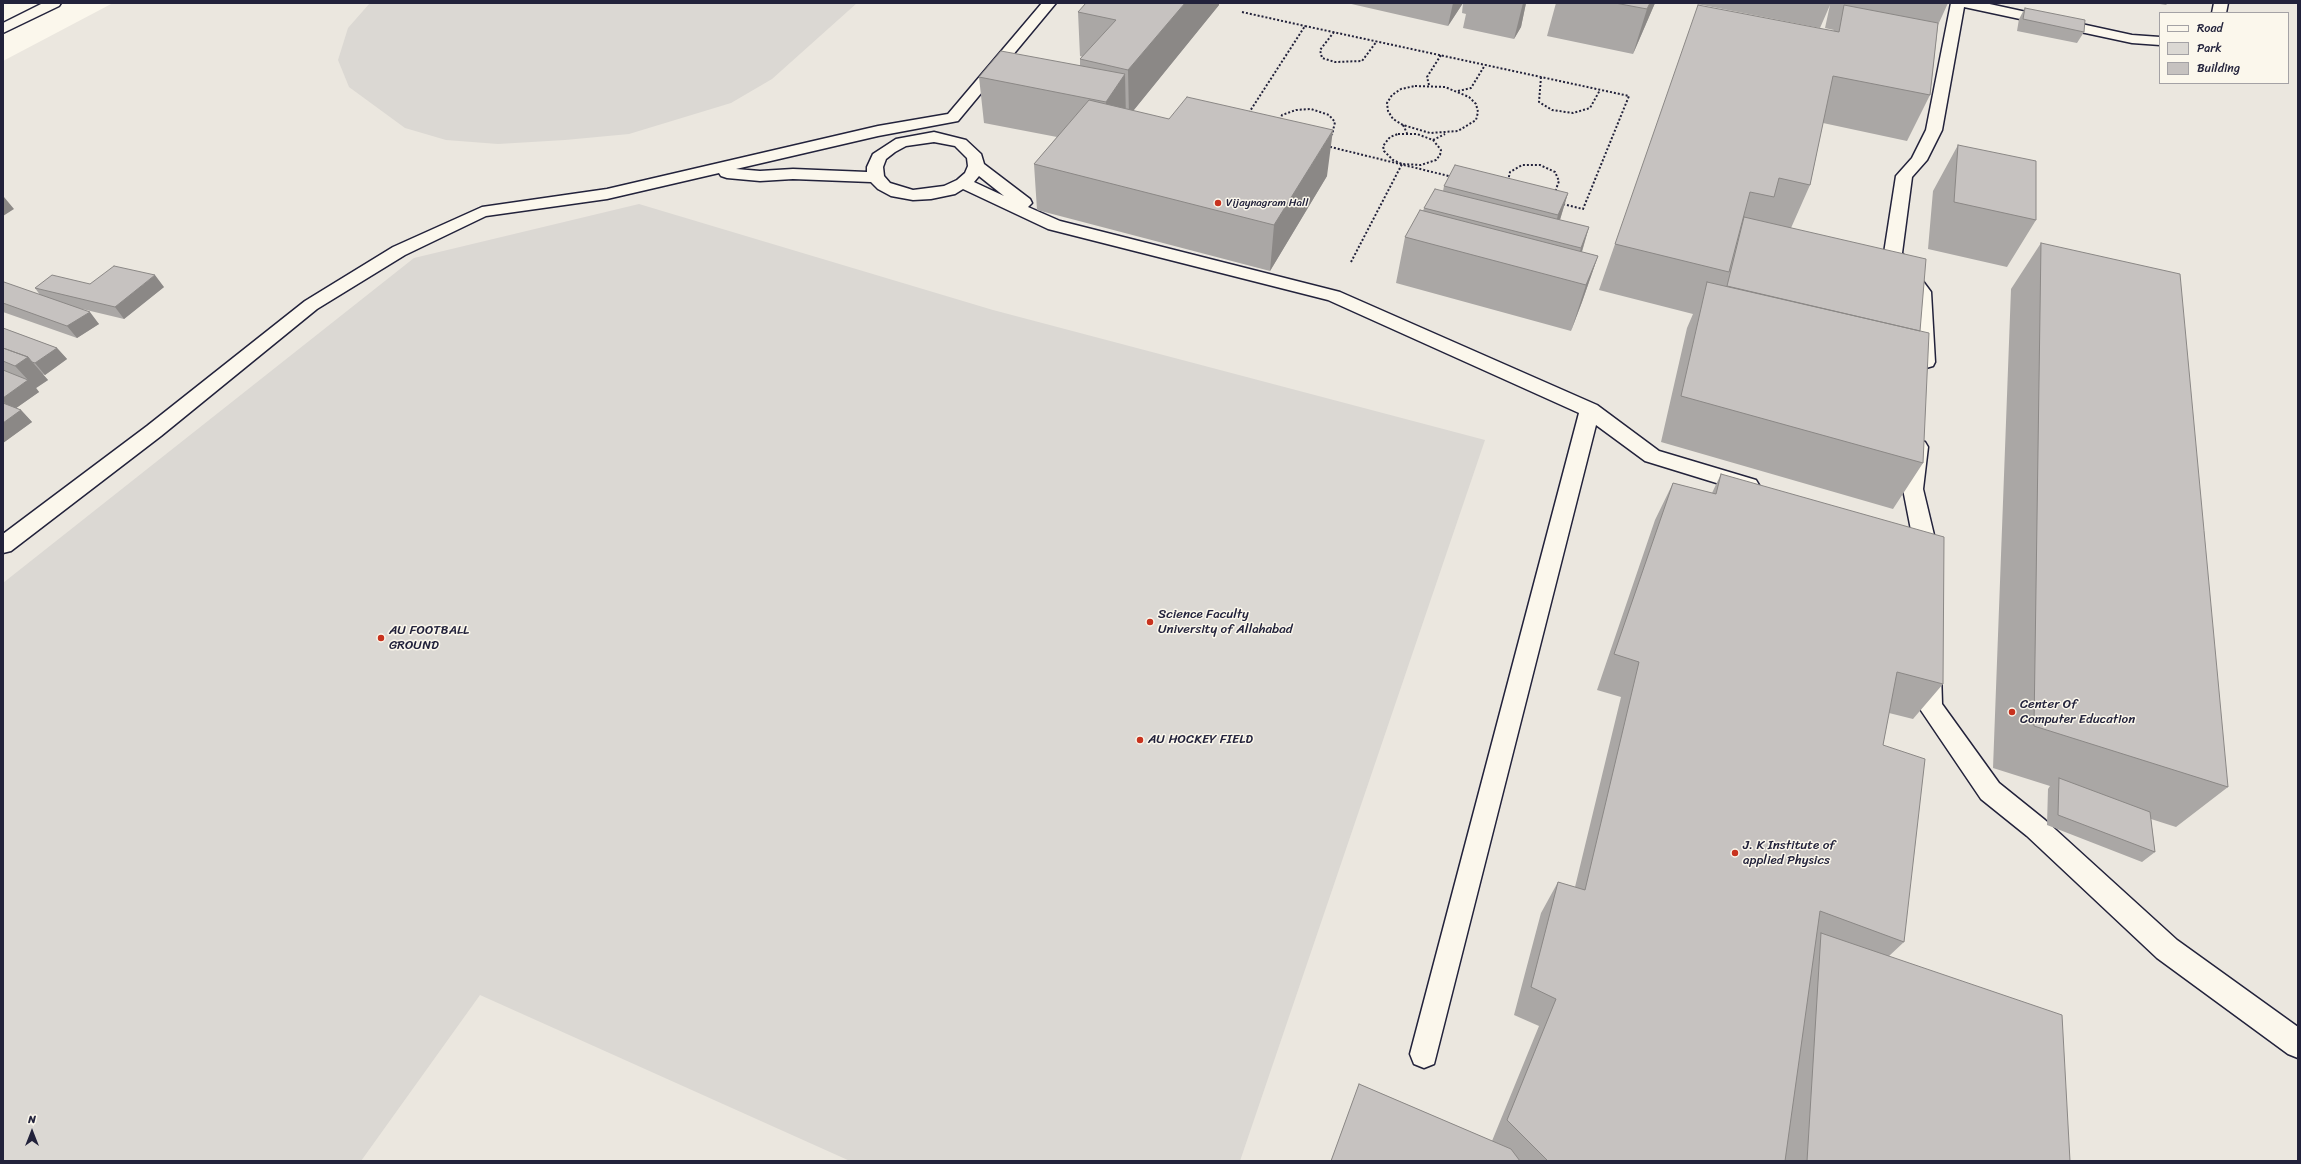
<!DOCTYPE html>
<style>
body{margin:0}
#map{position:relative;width:2301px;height:1164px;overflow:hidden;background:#fbf7ec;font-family:Sriracha,sans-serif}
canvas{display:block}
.frame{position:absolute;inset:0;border:4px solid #22223b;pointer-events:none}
.legend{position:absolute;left:2159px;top:12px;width:130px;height:72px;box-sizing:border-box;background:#fbf7ec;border:1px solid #a4a2a5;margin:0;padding:5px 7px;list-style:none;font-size:12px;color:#22223b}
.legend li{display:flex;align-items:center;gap:8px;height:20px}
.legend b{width:20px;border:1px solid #a4a2a5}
.north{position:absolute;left:12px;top:1112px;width:40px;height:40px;-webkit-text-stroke:3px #fbf7ec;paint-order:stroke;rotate:0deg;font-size:11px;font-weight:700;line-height:16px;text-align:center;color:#22223b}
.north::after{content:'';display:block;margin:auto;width:14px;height:18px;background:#22223b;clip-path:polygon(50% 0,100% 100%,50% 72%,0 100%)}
</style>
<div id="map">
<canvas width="2301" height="1164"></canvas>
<div class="frame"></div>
<ul class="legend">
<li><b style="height:5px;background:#fbf7ec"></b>Road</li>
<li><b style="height:11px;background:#dbd8d3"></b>Park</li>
<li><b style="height:11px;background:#c6c2c0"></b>Building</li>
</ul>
<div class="north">N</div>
</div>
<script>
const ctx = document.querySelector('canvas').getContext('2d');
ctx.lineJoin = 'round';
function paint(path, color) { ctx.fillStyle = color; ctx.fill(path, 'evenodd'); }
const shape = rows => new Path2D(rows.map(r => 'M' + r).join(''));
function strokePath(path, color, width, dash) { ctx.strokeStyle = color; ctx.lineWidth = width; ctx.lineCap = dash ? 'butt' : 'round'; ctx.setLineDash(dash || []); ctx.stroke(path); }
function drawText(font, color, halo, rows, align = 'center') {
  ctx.font = font + ' Sriracha,sans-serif'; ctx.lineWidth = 3; ctx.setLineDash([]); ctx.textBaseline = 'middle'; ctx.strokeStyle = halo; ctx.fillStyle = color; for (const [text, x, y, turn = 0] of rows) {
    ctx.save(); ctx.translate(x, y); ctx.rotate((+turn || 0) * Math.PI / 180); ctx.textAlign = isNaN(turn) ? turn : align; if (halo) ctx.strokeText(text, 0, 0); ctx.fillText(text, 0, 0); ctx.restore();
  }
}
paint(shape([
 [113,3,2298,3,2298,1161,3,1161,3,61],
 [2160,13,2288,13,2288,83,2160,83]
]), '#ebe7df');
paint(shape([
 [370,3,857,3,772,79,731,103,629,134,565,140,498,144,446,140,405,128,349,87,338,60,348,28],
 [639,204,993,310,1485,440,1240,1161,850,1161,480,995,361,1161,3,1161,3,583,414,258]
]), '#dbd8d3');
const minor = shape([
 [1042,3,1056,3,958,121,878,136,736,169,760,171,793,169,867,172,867,167,873,154,896,139,934,132,966,140,981,154,984,164,1030,199,1032,203,1028,207,1060,221,1340,292,1597,405,1659,451,1756,480,1759,485,1756,490,1749,493,1645,461,1596,425,1434,1064,1424,1068,1414,1064,1410,1054,1579,413,1328,300,1048,229,963,189,955,194,931,199,913,200,891,196,878,189,871,182,793,179,760,181,727,178,721,176,719,173,607,199,486,216,405,255,317,309,161,436,11,551,3,553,3,534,147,426,305,301,393,247,482,207,607,189,878,126,948,114,1042,3],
 [934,142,955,146,967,158,968,166,965,173,957,180,944,186,913,190,890,183,884,176,883,167,886,159,895,152,906,146,934,142],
 [979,176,1004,196,974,182,979,176],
 [1951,3,1985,3,2132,35,2160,37,2160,45,2132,43,1964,7,1942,130,1927,160,1912,177,1902,253,1931,292,1935,362,1933,366,1926,368,1919,366,1917,362,1913,292,1884,253,1896,176,1912,158,1926,130,1951,3],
 [2214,3,2228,3,2226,13,2212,13,2214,3],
 [1918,440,1925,442,1928,447,1923,489,1934,535,1931,541,1923,543,1915,541,1912,535,1903,489,1908,447,1911,442,1918,440],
 [1929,661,1937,664,1941,671,1942,704,1999,783,2045,820,2177,940,2298,1027,2298,1058,2288,1054,2157,958,2027,836,1981,799,1918,706,1917,671,1921,664,1929,661]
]);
const major = shape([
 [43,3,61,3,59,6,3,33,3,23,43,3]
]);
strokePath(minor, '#22223b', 3);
strokePath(major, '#22223b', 3);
strokePath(shape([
 [1242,12,1305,26],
 [1305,26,1629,96,1583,209,1241,125,1305,26],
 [1334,32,1320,50,1322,58,1335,62,1362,61,1377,41],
 [1541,77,1539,102,1552,110,1573,113,1590,108,1600,90],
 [1429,85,1427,77,1441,55],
 [1415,86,1445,87,1469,97,1476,104,1478,112,1476,120,1458,131,1430,133,1403,125,1393,119,1388,111,1387,103,1392,95,1401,89,1415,86],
 [1458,91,1471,88,1485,65],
 [1280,120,1282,115,1296,110,1311,109,1329,115,1335,122,1332,135],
 [1403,125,1407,133],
 [1398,134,1417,134,1433,140,1441,150,1440,155,1436,160,1421,165,1402,164,1393,160,1384,151,1383,146,1390,137,1398,134],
 [1433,140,1445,134],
 [1508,181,1510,172,1522,165,1540,165,1555,172,1559,181,1555,192],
 [1351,262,1402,164]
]), '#22223b', 2, [2, 2]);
paint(minor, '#fbf7ec');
paint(major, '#fbf7ec');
paint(shape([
 [1347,3,1463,3,1448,26],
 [1463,3,1526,3,1521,27,1514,39,1463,28,1466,14,1462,13],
 [1556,3,1655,3,1633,54,1547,36],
 [1692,3,1948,3,1938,25,1930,95,1907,141,1823,123,1810,185,1791,228,1920,331,1923,463,1893,509,1661,442,1687,328,1693,314,1599,290,1615,244,1833,31,1834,30,1825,28,1830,5,1820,28],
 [2154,3,2168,3,2166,5],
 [1219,5,1133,111,1327,176,1270,271,1037,210,1034,164,1057,137,984,123,979,77,1080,65,1080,59,1083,57,1080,56,1078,12],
 [2025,8,2084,32,2077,43,2017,31,2019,19],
 [1958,145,2036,220,2007,267,1928,249,1933,191],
 [1444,186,1568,193,1560,220,1589,227,1582,252,1598,256,1582,302,1571,331,1396,283,1405,237,1423,211,1424,208,1443,191],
 [2041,243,2228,787,2176,827,2151,819,2155,852,2142,862,2047,825,2048,789,2050,786,1993,768,2011,289],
 [3,282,40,295,35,288,90,284,164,287,124,319,78,308,99,324,77,338,3,312],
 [3,328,57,348,67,359,45,375,42,374,48,380,36,388,39,392,16,408,21,410,32,422,3,443],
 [1721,474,1943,684,1913,719,1889,713,1883,745,1904,942,1889,956,2070,1161,1331,1161,1359,1084,1492,1141,1539,1026,1514,1015,1541,913,1558,882,1575,887,1621,697,1597,690,1655,520,1673,483,1712,493]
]), '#aaa7a5');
paint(shape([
 [1185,3,1219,3,1219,5,1129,116,1128,70],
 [1453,3,1463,3,1448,26],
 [1523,3,1526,3,1521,27,1514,39],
 [1650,3,1655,3,1633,54,1647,9],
 [1125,74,1126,119,1108,147,1106,102],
 [1333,130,1327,176,1270,271,1274,225],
 [1568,193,1554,239,1551,240,1558,215],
 [4,197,14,209,3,216,3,198],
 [1589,227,1575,274,1571,281,1581,248],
 [1598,256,1582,302,1571,331,1586,285],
 [155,275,164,287,124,319,115,307],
 [90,312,99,324,77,338,67,326],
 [57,348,67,359,45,375,35,363],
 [28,357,48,380,36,388,39,392,12,411,3,401,3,398,28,380,15,366],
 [21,410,32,422,3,443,3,423]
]), '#8b8886');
const building = shape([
 [1086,3,1185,3,1128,70,1080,59,1116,20,1078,12,1086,3],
 [1615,3,1650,3,1647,9,1615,3],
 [1698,5,1839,32,1844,5,1938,23,1930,95,1833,76,1810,185,1779,178,1774,197,1750,192,1729,272,1615,244,1698,5],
 [2025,8,2085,20,2084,32,2023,19,2025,8],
 [1001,51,1125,74,1106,102,979,77,1001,51],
 [1187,97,1333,130,1274,225,1034,164,1089,100,1169,119,1187,97],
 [1958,145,2036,161,2036,220,1954,202,1958,145],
 [1455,165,1568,193,1558,215,1444,186,1455,165],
 [1435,189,1589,227,1581,248,1424,208,1435,189],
 [1420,210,1598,256,1586,285,1405,237,1420,210],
 [1744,217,1926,259,1920,331,1727,286,1744,217],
 [2041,243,2180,274,2228,787,2034,726,2041,243],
 [114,266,155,275,115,307,35,288,52,275,90,284,114,266],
 [3,282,4,282,90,312,67,326,3,303,3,282],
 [1707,282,1929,333,1923,463,1681,396,1707,282],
 [3,328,57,348,35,363,32,362,28,357,3,348,3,328],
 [3,348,28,357,15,366,3,361,3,348],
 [3,370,28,380,3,398,3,370],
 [3,403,21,410,3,423,3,403],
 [1721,474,1944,537,1943,684,1897,672,1883,745,1925,759,1904,942,1820,911,1785,1161,1548,1161,1507,1120,1556,999,1531,987,1558,882,1585,890,1639,662,1614,654,1673,483,1716,494,1721,474],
 [2059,778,2150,812,2155,852,2058,815,2059,778],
 [1821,933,2062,1015,2070,1161,1807,1161,1821,933],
 [1359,1084,1511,1149,1520,1161,1331,1161,1359,1084]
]);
paint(building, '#c6c2c0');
strokePath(building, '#8b8886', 1);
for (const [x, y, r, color] of [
 [1218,203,4,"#c8321e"],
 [1150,622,4,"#c8321e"],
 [381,638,4,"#c8321e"],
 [2012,712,4,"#c8321e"],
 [1140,740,4,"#c8321e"],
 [1735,853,4,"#c8321e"]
]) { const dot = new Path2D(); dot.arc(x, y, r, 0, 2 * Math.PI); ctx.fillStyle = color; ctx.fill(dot); strokePath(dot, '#fbf7ec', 1.5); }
drawText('11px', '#22223b', '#fbf7ec', [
 ["Vijaynagram Hall",1226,203]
], 'left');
drawText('13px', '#22223b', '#fbf7ec', [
 ["Science Faculty",1158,615],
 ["University of Allahabad",1158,630],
 ["AU FOOTBALL",389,631],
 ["GROUND",389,646],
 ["Center Of",2020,705],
 ["Computer Education",2020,720],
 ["AU HOCKEY FIELD",1148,740],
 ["J. K Institute of",1743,846],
 ["applied Physics",1743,861]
], 'left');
</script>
